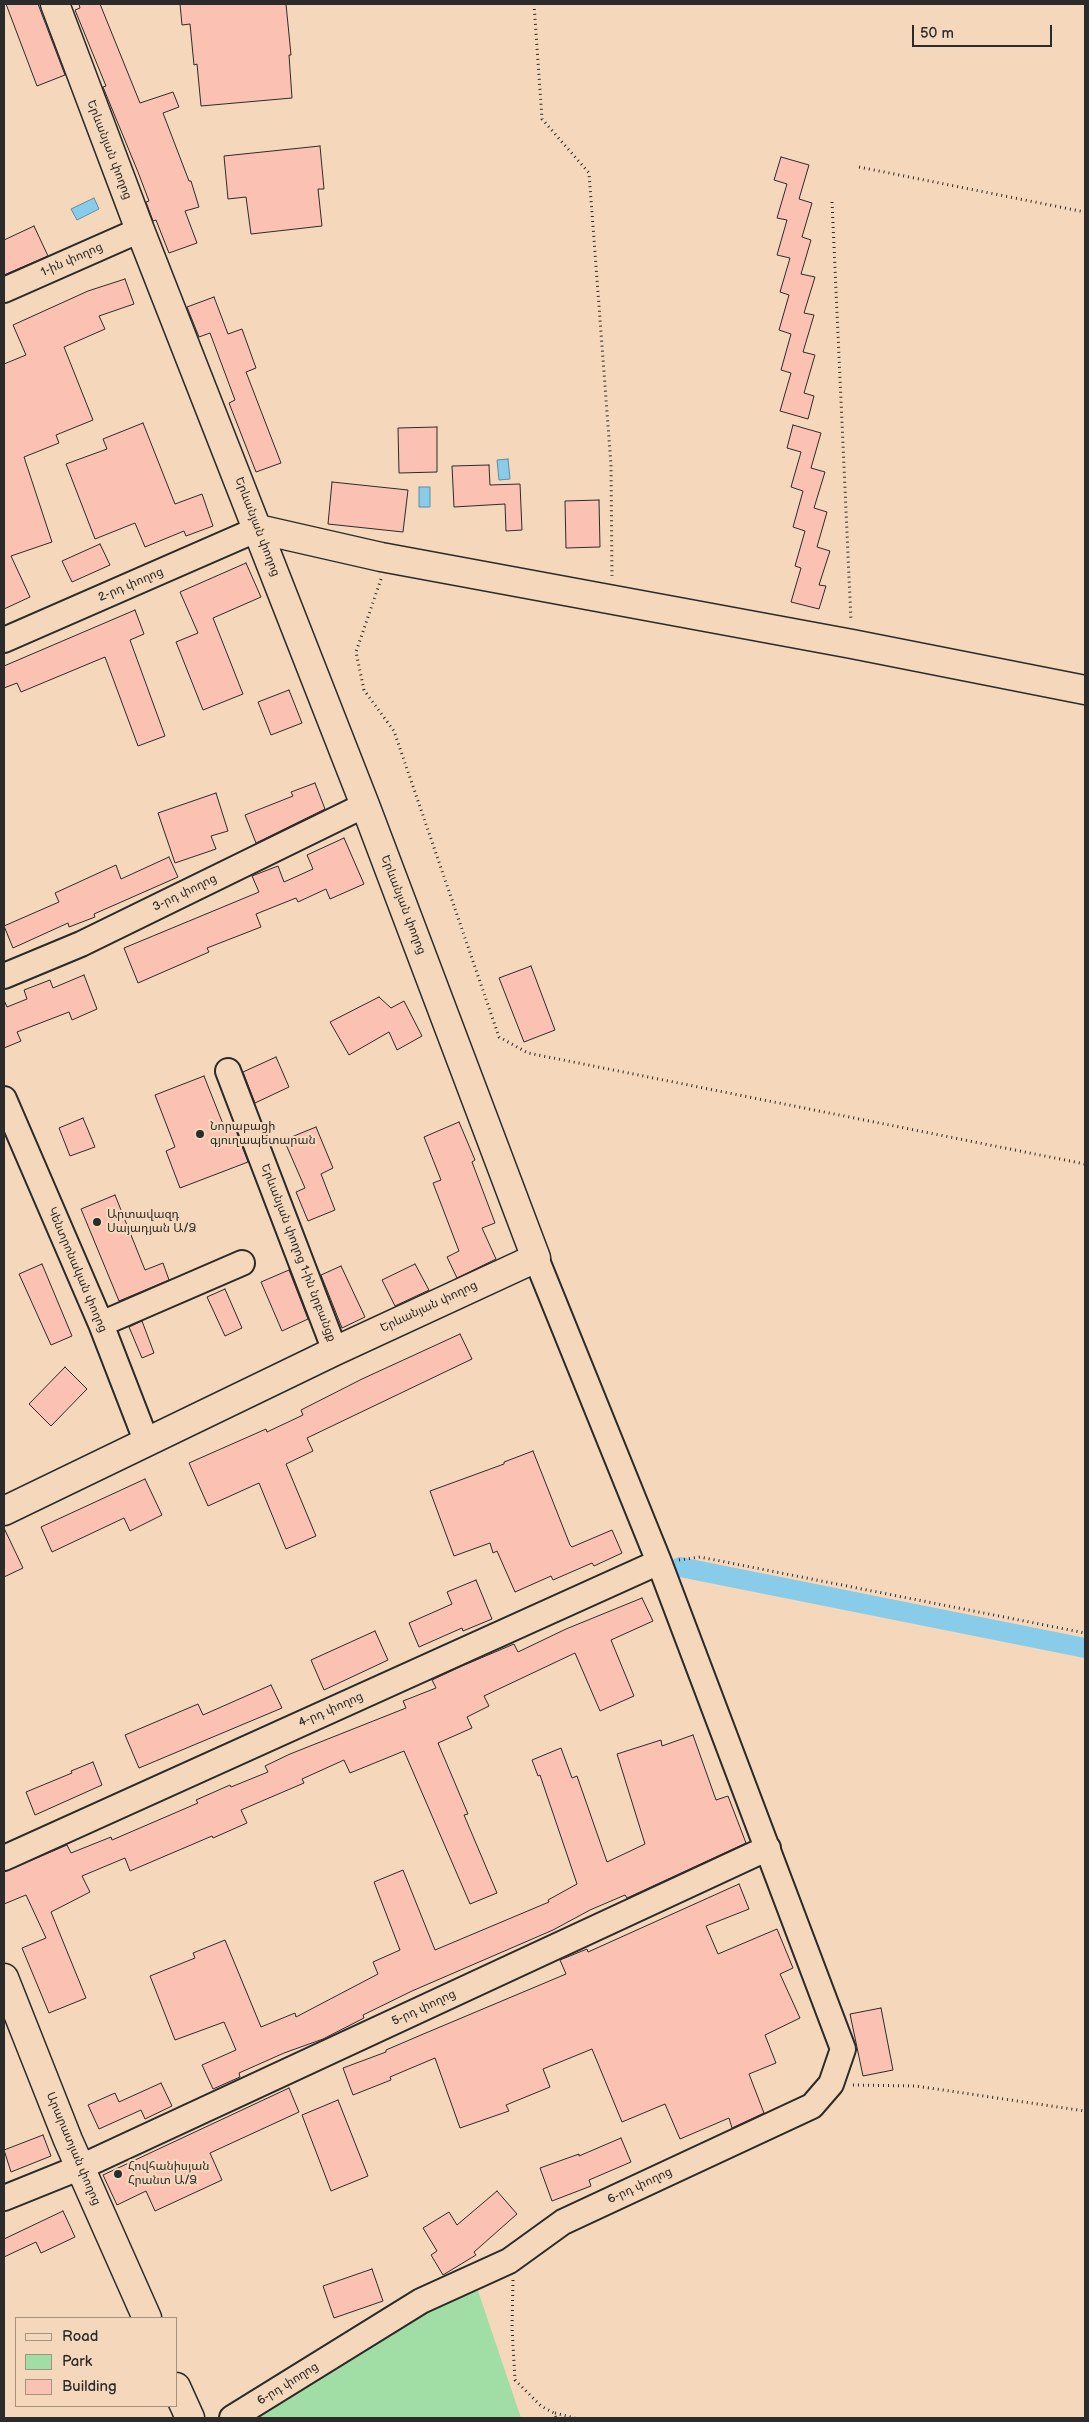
<!DOCTYPE html>
<meta charset="utf-8">
<style>
body{margin:0}
#map{position:relative;width:1089px;height:2422px;overflow:hidden;background:#f5d8bb;font-family:"Balsamiq Sans",sans-serif}
canvas{display:block}
.frame{position:absolute;inset:0;border:5px solid #2b2b2b;pointer-events:none}
.legend{position:absolute;left:15px;top:2317px;width:162px;height:90px;box-sizing:border-box;background:#f5d8bb;border:1px solid #a49381;margin:0;padding:6px 9px;list-style:none;font-size:15px;color:#2b2b2b}
.legend li{display:flex;align-items:center;gap:10px;height:25px}
.legend b{width:25px;border:1px solid #a49381}
.scale{position:absolute;left:912px;top:25px;width:140px;height:22px;box-sizing:border-box;border:2px solid #2b2b2b;border-top:0;padding-left:6px;font-size:15px;line-height:18px;white-space:nowrap;color:#2b2b2b;-webkit-text-stroke:4px #f5d8bb;paint-order:stroke}
</style>
<div id="map">
<canvas width="1089" height="2422"></canvas>
<div class="frame"></div>
<ul class="legend">
<li><b style="height:6px;background:#f5d8bb"></b>Road</li>
<li><b style="height:14px;background:#a0dea6"></b>Park</li>
<li><b style="height:14px;background:#fbc1b2"></b>Building</li>
</ul>
<div class="scale">50 m</div>
</div>
<script>
const ctx = document.querySelector('canvas').getContext('2d');
ctx.lineJoin = 'round';
function paint(path, color) { ctx.fillStyle = color; ctx.fill(path, 'evenodd'); }
const shape = rows => new Path2D(rows.map(r => 'M' + r).join(''));
function strokePath(path, color, width, dash) { ctx.strokeStyle = color; ctx.lineWidth = width; ctx.lineCap = dash ? 'butt' : 'round'; ctx.setLineDash(dash || []); ctx.stroke(path); }
function drawText(font, color, halo, rows, align = 'center') {
  ctx.font = font + ' "Balsamiq Sans","Noto Sans Armenian",sans-serif'; ctx.lineWidth = 4.5; ctx.setLineDash([]); ctx.textBaseline = 'middle'; ctx.strokeStyle = halo; ctx.fillStyle = color; for (const [text, x, y, turn = 0] of rows) {
    ctx.save(); ctx.translate(x, y); ctx.rotate((+turn || 0) * Math.PI / 180); ctx.textAlign = isNaN(turn) ? turn : align; if (halo) ctx.strokeText(text, 0, 0); ctx.fillText(text, 0, 0); ctx.restore();
  }
}
paint(shape([
 [475,2282,521,2418,251,2418]
]), '#a0dea6');
const water = shape([
 [94,198,99,209,77,220,71,209,94,198],
 [508,459,510,479,499,480,497,460,508,459],
 [419,487,430,487,430,507,419,507,419,487]
]);
paint(water, '#89ccea');
strokePath(water, '#638c9e', 1);
strokePath(shape([
 [680,1567,1085,1648]
]), '#89ccea', 20);
const building = shape([
 [6,4,38,4,65,75,37,86,6,4],
 [79,4,100,4,140,103,173,92,179,107,163,113,189,181,191,181,199,207,185,211,197,243,169,253,156,220,153,221,146,202,149,201,138,172,103,87,106,86,75,10,80,8,79,4],
 [180,4,286,4,291,55,289,55,292,98,201,106,197,64,194,65,190,24,182,25,180,4],
 [320,146,324,189,318,189,322,226,251,234,246,197,228,199,224,156,320,146],
 [781,157,809,165,799,199,812,203,802,237,811,240,801,274,815,277,804,313,814,315,803,352,815,355,804,393,814,396,808,419,780,411,791,373,781,370,791,334,779,330,789,295,780,292,790,258,777,255,787,220,777,218,787,184,774,180,781,157],
 [34,226,48,256,4,275,4,240,34,226],
 [125,279,134,304,99,316,105,329,64,347,93,420,56,435,59,443,24,457,52,542,11,556,30,597,4,609,4,364,26,355,13,325,88,291,125,279],
 [214,297,228,334,242,329,256,368,246,372,281,463,256,472,229,403,235,400,210,333,199,337,187,307,214,297],
 [143,423,175,504,202,494,213,526,186,536,184,531,145,547,135,523,95,539,66,464,107,449,103,439,143,423],
 [793,425,821,433,811,468,825,472,814,508,827,512,817,547,830,551,819,585,826,586,819,609,791,602,801,568,795,566,805,531,793,527,803,491,791,487,801,452,787,448,793,425],
 [437,427,437,472,399,473,398,428,437,427],
 [489,465,490,485,520,484,522,530,506,531,505,504,454,507,452,466,489,465],
 [332,482,408,490,403,532,328,524,332,482],
 [599,500,600,547,566,548,565,501,599,500],
 [100,544,110,565,72,582,62,561,100,544],
 [246,563,261,597,213,618,243,694,203,710,176,642,198,633,180,592,246,563],
 [135,610,144,634,130,640,165,736,138,746,105,657,21,692,17,683,4,688,4,666,135,610],
 [289,690,302,723,271,735,258,702,289,690],
 [315,783,325,809,256,843,245,815,293,796,291,792,315,783],
 [216,793,228,831,211,836,216,849,175,863,158,813,216,793],
 [344,838,364,884,330,899,326,889,298,902,296,898,256,914,261,927,207,948,209,952,138,983,124,948,259,892,252,876,278,866,284,882,313,869,307,855,344,838],
 [169,857,178,877,94,914,95,917,69,927,68,923,13,948,4,926,59,902,55,893,116,865,121,879,169,857],
 [531,966,555,1030,524,1042,499,978,531,966],
 [84,975,97,1009,72,1020,69,1012,17,1032,21,1041,4,1048,4,1000,7,1007,27,999,24,990,50,980,53,988,84,975],
 [379,997,391,1008,404,1001,422,1036,397,1050,389,1032,349,1055,330,1022,379,997],
 [276,1057,289,1087,255,1103,243,1072,276,1057],
 [204,1076,225,1129,234,1125,248,1162,180,1188,166,1151,175,1147,155,1095,204,1076],
 [83,1118,95,1147,70,1156,59,1128,83,1118],
 [459,1122,475,1160,472,1162,495,1223,482,1228,496,1259,457,1278,447,1257,459,1251,433,1183,441,1180,424,1137,459,1122],
 [316,1127,333,1168,321,1174,335,1210,308,1221,296,1192,305,1188,284,1140,316,1127],
 [115,1195,145,1270,163,1263,169,1280,119,1301,81,1209,115,1195],
 [42,1264,72,1336,51,1345,19,1274,42,1264],
 [415,1264,429,1290,395,1306,382,1280,415,1264],
 [341,1266,365,1317,342,1328,321,1275,341,1266],
 [289,1270,308,1319,282,1331,261,1282,289,1270],
 [225,1289,242,1328,225,1336,207,1297,225,1289],
 [142,1321,154,1353,142,1358,129,1327,142,1321],
 [460,1334,472,1359,307,1438,313,1451,286,1464,316,1536,286,1549,259,1483,208,1506,189,1463,266,1429,267,1432,303,1415,301,1410,362,1379,460,1334],
 [65,1367,87,1389,51,1426,29,1404,65,1367],
 [533,1451,570,1545,572,1547,612,1530,622,1553,594,1566,592,1563,553,1580,551,1576,515,1592,497,1551,493,1553,490,1543,454,1556,430,1491,504,1464,504,1462,533,1451],
 [145,1479,162,1515,130,1531,124,1518,52,1552,41,1527,145,1479],
 [4,1528,23,1568,4,1577,4,1528],
 [476,1580,492,1619,463,1631,462,1628,419,1647,409,1623,452,1604,447,1592,476,1580],
 [642,1598,653,1621,611,1640,634,1696,600,1711,575,1653,484,1696,489,1706,467,1717,472,1728,438,1743,468,1814,464,1815,497,1893,470,1904,404,1751,350,1773,344,1760,302,1779,304,1783,241,1810,247,1823,213,1838,212,1836,130,1871,125,1858,82,1876,90,1892,51,1912,86,1998,49,2013,22,1948,46,1938,26,1895,4,1904,4,1872,67,1845,71,1853,111,1837,112,1840,198,1803,196,1800,230,1785,231,1787,268,1772,265,1766,290,1754,406,1708,403,1701,436,1688,432,1680,462,1666,514,1644,518,1652,566,1629,642,1598],
 [375,1631,388,1660,324,1690,311,1660,375,1631],
 [271,1685,282,1708,139,1768,125,1735,198,1704,203,1715,271,1685],
 [693,1735,716,1800,728,1796,746,1843,627,1898,625,1895,590,1910,553,1930,412,1991,363,2015,364,2018,323,2039,284,2053,239,2073,240,2077,213,2089,202,2065,236,2050,224,2022,175,2040,150,1976,195,1958,193,1953,225,1940,261,2027,295,2013,296,2017,378,1974,373,1962,400,1950,374,1882,403,1870,435,1950,549,1902,548,1900,577,1884,540,1775,538,1776,532,1760,561,1748,572,1778,577,1776,607,1862,645,1844,617,1754,661,1740,662,1746,693,1735],
 [93,1762,102,1785,35,1815,26,1792,72,1773,71,1771,93,1762],
 [739,1884,749,1909,706,1926,718,1954,777,1929,793,1968,780,1974,800,2018,765,2035,776,2063,749,2074,764,2113,732,2128,729,2118,680,2139,665,2104,622,2122,592,2049,543,2069,550,2087,506,2105,509,2111,460,2128,435,2058,390,2077,391,2080,353,2095,343,2068,386,2052,386,2050,421,2035,566,1974,560,1960,587,1949,588,1952,739,1884],
 [881,2008,893,2070,863,2076,850,2014,881,2008],
 [161,2083,172,2106,145,2119,141,2110,99,2129,88,2105,115,2093,119,2102,161,2083],
 [289,2088,299,2112,210,2153,222,2180,155,2211,146,2191,117,2205,103,2175,289,2088],
 [338,2100,368,2176,331,2191,302,2115,338,2100],
 [43,2135,51,2156,11,2172,4,2150,43,2135],
 [621,2138,631,2162,589,2180,591,2186,552,2201,540,2168,579,2154,579,2156,621,2138],
 [497,2191,517,2214,474,2252,476,2255,443,2275,431,2255,437,2251,423,2228,449,2212,457,2225,497,2191],
 [63,2211,75,2237,41,2253,36,2242,4,2257,4,2239,63,2211],
 [372,2269,383,2301,334,2318,323,2286,372,2269]
]);
paint(building, '#fbc1b2');
strokePath(building, '#2b2b2b', 1);
const minor = shape([
 [4,290,140,230],
 [4,640,258,529],
 [4,976,81,944,365,805],
 [228,1071,335,1351],
 [4,1099,101,1324,147,1443],
 [101,1324,242,1263],
 [4,1858,659,1562],
 [4,2198,81,2167,768,1848],
 [232,2418,421,2301,509,2261,563,2222,812,2106,831,2084,843,2049,659,1562,536,1258]
]);
const major = shape([
 [258,529,381,557,852,644,1085,690],
 [4,1511,335,1351,536,1258,365,805,140,230,55,4],
 [4,1978,68,2140,147,2318],
 [176,2387,190,2418]
]);
strokePath(minor, '#2b2b2b', 28);
strokePath(major, '#2b2b2b', 31);
strokePath(shape([
 [534,4,542,119,589,173,611,465,612,576],
 [859,167,1085,212],
 [832,202,851,621],
 [381,579,356,652,364,690,394,731,499,1037,528,1053,1085,1164],
 [679,1560,700,1557,1085,1633],
 [853,2085,916,2086,1085,2111],
 [513,2280,512,2327,515,2380,541,2406,554,2413,556,2418],
 [555,2413,575,2418]
]), '#2b2b2b', 3, [1, 4]);
strokePath(minor, '#f5d8bb', 24);
strokePath(major, '#f5d8bb', 28);
for (const [x, y, r, color] of [
 [200,1134,5,"#2b2b2b"],
 [97,1222,5,"#2b2b2b"],
 [118,2174,5,"#2b2b2b"]
]) { const dot = new Path2D(); dot.arc(x, y, r, 0, 2 * Math.PI); ctx.fillStyle = color; ctx.fill(dot); strokePath(dot, '#f5d8bb', 2); }
drawText('12px', '#2b2b2b', '#f5d8bb', [
 ["Երևանյան փողոց",109,150,69],
 ["1-ին փողոց",72,260,-24],
 ["Երևանյան փողոց",257,527,69],
 ["2-րդ փողոց",131,585,-23],
 ["3-րդ փողոց",185,893,-26],
 ["Երևանյան փողոց",403,905,69],
 ["Երևանյան փողոց 1-ին նրբանցք",298,1253,69],
 ["Կենտրոնական փողոց",77,1270,67],
 ["Երևանյան փողոց",429,1307,-25],
 ["4-րդ փողոց",331,1710,-24],
 ["5-րդ փողոց",424,2008,-25],
 ["Արարատյան փողոց",73,2149,67],
 ["6-րդ փողոց",640,2186,-25],
 ["6-րդ փողոց",288,2384,-32]
]);
drawText('12px', '#2b2b2b', '#f5d8bb', [
 ["Նորաբացի",210,1127],
 ["գյուղապետարան",210,1141],
 ["Արտավազդ",107,1215],
 ["Սայադյան Ա/Ձ",107,1229],
 ["Հովհանիսյան",128,2167],
 ["Հրանտ Ա/Ձ",128,2181]
], 'left');
</script>
